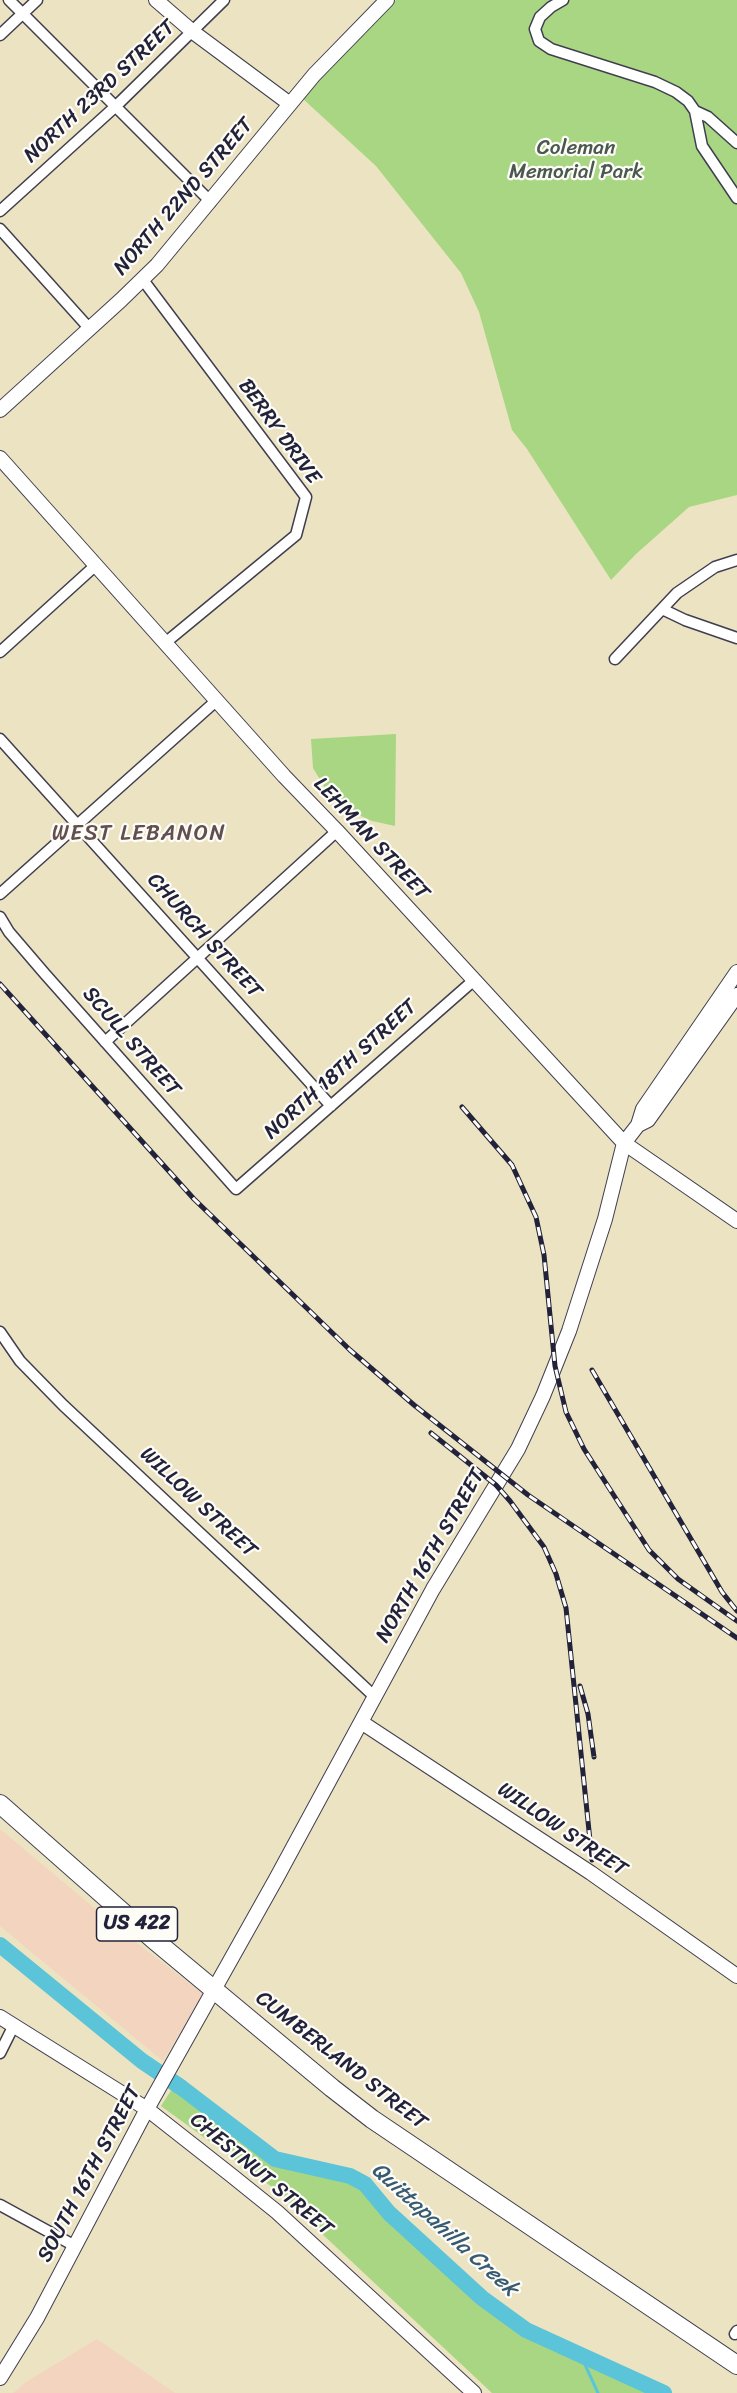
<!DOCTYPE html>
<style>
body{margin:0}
canvas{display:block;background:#ebe3c1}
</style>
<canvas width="737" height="2393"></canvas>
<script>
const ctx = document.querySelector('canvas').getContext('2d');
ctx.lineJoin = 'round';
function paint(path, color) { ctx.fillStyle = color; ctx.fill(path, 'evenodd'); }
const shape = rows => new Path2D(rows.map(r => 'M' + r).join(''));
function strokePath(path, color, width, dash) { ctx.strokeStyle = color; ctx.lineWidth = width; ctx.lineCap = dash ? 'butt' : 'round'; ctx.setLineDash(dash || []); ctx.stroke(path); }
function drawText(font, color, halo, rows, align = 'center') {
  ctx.font = font + ' Sriracha,sans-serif'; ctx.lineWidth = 4.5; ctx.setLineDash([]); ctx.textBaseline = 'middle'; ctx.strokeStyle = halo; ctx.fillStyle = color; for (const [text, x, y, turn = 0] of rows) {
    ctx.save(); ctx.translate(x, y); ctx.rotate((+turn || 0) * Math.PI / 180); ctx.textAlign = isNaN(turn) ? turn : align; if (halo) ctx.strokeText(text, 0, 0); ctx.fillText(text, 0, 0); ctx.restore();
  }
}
paint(shape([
 [0,1829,124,1933,203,1994,163,2061,0,1926],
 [97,2339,175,2393,13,2393,26,2382]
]), '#f3d4bf');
paint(shape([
 [396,0,737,0,737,495,689,507,636,554,611,580,527,449,512,430,479,312,461,273,376,166,302,98],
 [396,734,395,826,372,821,350,811,328,793,313,768,311,739],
 [172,2089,272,2164,352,2182,360,2187,386,2217,483,2305,523,2334,653,2393,492,2393,272,2187,161,2106]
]), '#a9d683');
strokePath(shape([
 [581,2356,598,2393]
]), '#5cc4d9', 3);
strokePath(shape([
 [0,1945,142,2061,182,2088,275,2159,350,2176,365,2184,389,2213,482,2298,526,2330,664,2393]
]), '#5cc4d9', 16);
const street = shape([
 [9,0,211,202],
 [563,0,551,7,540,17,535,29,539,41,551,49,655,82,676,92,688,101,695,111,702,146,737,198],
 [0,35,37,0],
 [695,111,708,117,737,143],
 [0,211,116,106,224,0],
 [0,229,89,328],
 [143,280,306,497,296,535,165,643],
 [662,609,685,620,737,638],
 [0,652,96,565],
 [615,659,677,593,715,567,737,560],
 [0,739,331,1106],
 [0,894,216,701],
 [0,917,9,932,45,974,236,1189,473,981],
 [105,1042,337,831],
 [0,1332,20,1361,63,1405,375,1697],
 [0,2053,14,2025],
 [0,2205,75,2246],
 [735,2334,737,2331]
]);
const secondary = shape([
 [156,0,193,32,290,104],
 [0,410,121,300,157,265,314,75,387,0],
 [0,458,284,776,337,831,624,1143,737,1221],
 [638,1125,648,1120,737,995],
 [361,1722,591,1873,737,1976],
 [0,2017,147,2109,231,2175,277,2212,474,2393],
 [0,2378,37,2318,147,2109,276,1879,433,1589,518,1449,543,1396,569,1331,605,1219,624,1143,638,1125,643,1109,737,972]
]);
const highway = shape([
 [0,1804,153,1939,332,2088,372,2119,737,2365]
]);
strokePath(street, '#403f4f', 13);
strokePath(secondary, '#403f4f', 16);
strokePath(highway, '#403f4f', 20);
strokePath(street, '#fff', 10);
strokePath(secondary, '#fff', 14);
strokePath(highway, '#fff', 18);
const rail = shape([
 [0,984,194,1199,350,1350,414,1405,528,1495,737,1638],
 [462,1107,512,1165,536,1217,544,1255,555,1366,566,1412,584,1449,649,1550,678,1579,737,1621],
 [592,1370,722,1592,737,1611],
 [431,1433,496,1485,510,1501,544,1547,556,1574,566,1608,592,1860],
 [580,1686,588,1714,594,1757]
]);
strokePath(rail, '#22223b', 5);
strokePath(rail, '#fdfcf7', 3, [9]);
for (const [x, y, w] of [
 [137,1924,81]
]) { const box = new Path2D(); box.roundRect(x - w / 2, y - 17, w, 34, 4.5); ctx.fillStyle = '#fdfcf7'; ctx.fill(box); strokePath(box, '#22223b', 1.5); }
drawText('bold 20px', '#22223b', null, [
 ["US 422",137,1924]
]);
drawText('21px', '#22223b', '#fdfcf7', [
 ["NORTH 23RD STREET",100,92,-43],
 ["NORTH 22ND STREET",184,197,-49],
 ["BERRY DRIVE",279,432,54],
 ["LEHMAN STREET",371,839,47],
 ["CHURCH STREET",204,936,48],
 ["SCULL STREET",131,1042,49],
 ["NORTH 18TH STREET",341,1070,-42],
 ["WILLOW STREET",198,1503,43],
 ["NORTH 16TH STREET",431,1556,-60],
 ["WILLOW STREET",562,1830,34],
 ["CUMBERLAND STREET",341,2061,38],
 ["SOUTH 16TH STREET",90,2174,-62],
 ["CHESTNUT STREET",261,2175,40]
]);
drawText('21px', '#4a5851', '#fdfcf7', [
 ["Coleman",576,149],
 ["Memorial Park",576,173]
]);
ctx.letterSpacing = '1.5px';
drawText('22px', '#625051', '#fdfcf7', [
 ["WEST LEBANON",139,834]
]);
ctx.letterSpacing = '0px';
drawText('italic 22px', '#365b72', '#fdfcf7', [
 ["Quittapahilla Creek",444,2230,42]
]);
</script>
